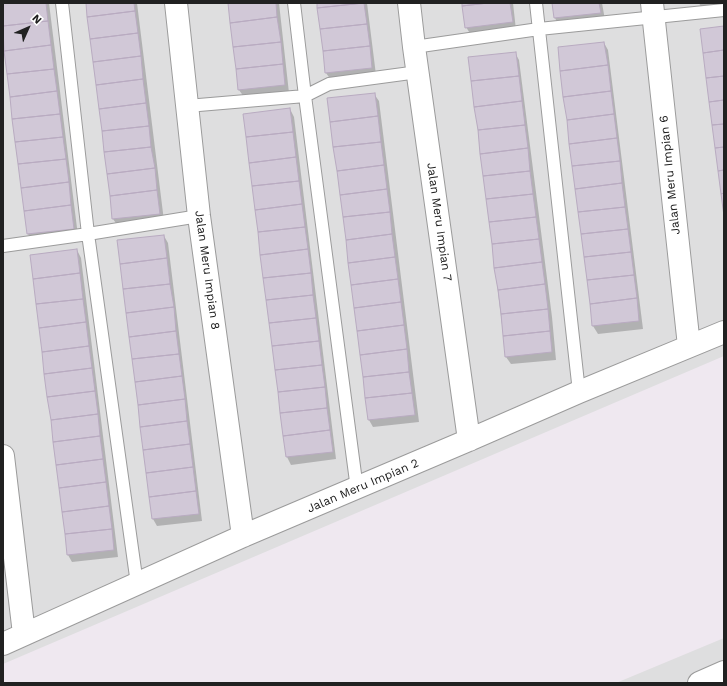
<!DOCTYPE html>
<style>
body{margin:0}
#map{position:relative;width:727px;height:686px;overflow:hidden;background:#efe8f0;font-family:"Work Sans",sans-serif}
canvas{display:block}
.frame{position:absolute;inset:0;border:4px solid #212121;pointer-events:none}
.north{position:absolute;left:8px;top:8px;width:40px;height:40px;-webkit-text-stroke:3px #fff;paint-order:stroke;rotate:45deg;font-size:11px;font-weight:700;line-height:16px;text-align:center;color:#212121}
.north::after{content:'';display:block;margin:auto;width:14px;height:18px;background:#212121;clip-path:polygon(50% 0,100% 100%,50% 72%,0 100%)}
</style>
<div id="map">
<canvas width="727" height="686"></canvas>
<div class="frame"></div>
<div class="north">N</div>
</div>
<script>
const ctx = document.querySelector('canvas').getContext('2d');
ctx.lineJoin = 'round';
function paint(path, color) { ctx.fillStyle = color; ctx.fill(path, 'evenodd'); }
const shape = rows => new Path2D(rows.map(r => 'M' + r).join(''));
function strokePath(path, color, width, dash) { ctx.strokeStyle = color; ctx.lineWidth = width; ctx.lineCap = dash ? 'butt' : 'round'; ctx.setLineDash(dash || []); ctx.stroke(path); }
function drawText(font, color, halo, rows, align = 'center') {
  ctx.font = font + ' "Work Sans",sans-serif'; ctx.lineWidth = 3; ctx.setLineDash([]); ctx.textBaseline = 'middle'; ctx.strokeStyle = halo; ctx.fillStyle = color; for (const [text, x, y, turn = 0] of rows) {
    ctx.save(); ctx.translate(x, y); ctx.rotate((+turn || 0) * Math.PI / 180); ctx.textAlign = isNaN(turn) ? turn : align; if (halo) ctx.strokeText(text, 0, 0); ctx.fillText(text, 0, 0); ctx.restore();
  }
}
paint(shape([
 [3,3,724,3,724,356,3,664],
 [724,638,724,683,616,683]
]), '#dededf');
paint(shape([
 [3,3,49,3,78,236,32,242,28,234,3,35],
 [87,3,137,3,164,221,118,226,113,219],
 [229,3,279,3,289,93,244,97,239,90],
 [318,3,367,3,376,75,331,80,326,73],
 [463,3,513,3,516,30,471,35,466,27],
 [553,3,602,3,605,20,559,26,555,18],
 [699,3,724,3,724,5,701,7],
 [604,43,608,50,643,329,598,334,593,326,559,48],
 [515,53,519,60,552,317,556,360,511,364,506,357,469,58],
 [374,94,379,101,419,422,373,427,369,420],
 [290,109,294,117,336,459,291,465,287,457,244,115],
 [164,236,168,243,202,521,157,526,153,519],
 [77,250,81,258,118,557,72,562,68,555]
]), '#0003');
const building = shape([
 [3,3,46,3,48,21,3,26,3,3],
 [86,3,134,3,135,11,87,17,86,3],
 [228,3,276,3,277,17,230,23,228,3],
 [317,3,363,3,317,8,317,3],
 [364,3,367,24,320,29,317,8,364,3],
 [462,3,488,3,462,6,462,3],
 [488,3,510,3,513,22,465,28,462,6,488,3],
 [552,3,599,3,601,13,554,18,552,3],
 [135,11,138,33,90,39,87,17,135,11],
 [277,17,281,42,233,47,230,23,277,17],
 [48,21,51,45,4,51,3,26,48,21],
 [367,24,370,46,323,51,320,29,367,24],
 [724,26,724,50,703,53,700,29,724,26],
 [138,33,141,56,93,62,90,39,138,33],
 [281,42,283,64,236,69,233,47,281,42],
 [604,42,608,65,560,71,558,47,604,42],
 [51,45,54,69,7,74,4,51,51,45],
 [370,46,372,68,325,73,323,51,370,46],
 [724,50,724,76,706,78,703,53,724,50],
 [516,52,519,76,471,81,468,57,516,52],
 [141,56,143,79,96,85,93,62,141,56],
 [283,64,285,85,238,90,236,69,283,64],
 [608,65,611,91,563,97,560,71,608,65],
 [54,69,57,91,10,97,7,74,54,69],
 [519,76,522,101,474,107,471,81,519,76],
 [724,76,724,100,709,102,706,78,724,76],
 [143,79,146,103,99,109,96,85,143,79],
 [57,91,60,114,12,119,10,97,57,91],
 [611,91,614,114,567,120,563,97,611,91],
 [375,93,378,116,330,122,327,98,375,93],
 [724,100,724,124,712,125,709,102,724,100],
 [522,101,525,125,478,130,474,107,522,101],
 [146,103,149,126,102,131,99,109,146,103],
 [290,108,293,132,246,137,243,114,290,108],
 [60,114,63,137,15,142,12,119,60,114],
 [614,114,617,138,569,144,567,120,614,114],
 [378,116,381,142,333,147,330,122,378,116],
 [724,124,724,147,715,148,712,125,724,124],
 [525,125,528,148,480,154,478,130,525,125],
 [149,126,151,147,104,152,102,131,149,126],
 [293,132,296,157,249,163,246,137,293,132],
 [63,137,66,159,18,164,15,142,63,137],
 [617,138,620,161,572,166,569,144,617,138],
 [381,142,384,165,337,171,333,147,381,142],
 [151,147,155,168,107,174,104,152,151,147],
 [724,147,724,170,718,171,715,148,724,147],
 [528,148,530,171,483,176,480,154,528,148],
 [296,157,299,181,252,186,249,163,296,157],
 [66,159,69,182,21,188,18,164,66,159],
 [620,161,622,183,575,189,572,166,620,161],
 [384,165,387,189,340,195,337,171,384,165],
 [155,168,157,190,110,196,107,174,155,168],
 [724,170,724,193,721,194,718,171,724,170],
 [530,171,533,194,486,199,483,176,530,171],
 [299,181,302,204,255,210,252,186,299,181],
 [69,182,71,205,24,211,21,188,69,182],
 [622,183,625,207,578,212,575,189,622,183],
 [387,189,390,212,343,217,340,195,387,189],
 [157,190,160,214,112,219,110,196,157,190],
 [724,193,724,216,721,194,724,193],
 [533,194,536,217,489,222,486,199,533,194],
 [302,204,305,227,258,232,255,210,302,204],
 [71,205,74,229,27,234,24,211,71,205],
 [625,207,628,229,581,234,578,212,625,207],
 [390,212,392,234,346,240,343,217,390,212],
 [536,217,539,239,492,244,489,222,536,217],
 [305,227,308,249,260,255,258,232,305,227],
 [628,229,631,252,584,257,581,234,628,229],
 [392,234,395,257,348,263,346,240,392,234],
 [164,235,167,258,120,264,117,240,164,235],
 [539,239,542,262,494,268,492,244,539,239],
 [77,249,80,273,33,279,30,255,77,249],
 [308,249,311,273,263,278,260,255,308,249],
 [631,252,634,275,587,280,584,257,631,252],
 [395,257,398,279,351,285,348,263,395,257],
 [167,258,170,284,123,289,120,264,167,258],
 [542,262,545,284,498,290,494,268,542,262],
 [80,273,83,299,36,304,33,279,80,273],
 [311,273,313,295,266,300,263,278,311,273],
 [634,275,637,298,590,304,587,280,634,275],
 [398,279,401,302,354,308,351,285,398,279],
 [170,284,174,307,126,313,123,289,170,284],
 [545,284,548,309,501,314,498,290,545,284],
 [313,295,316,318,269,323,266,300,313,295],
 [637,298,639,321,592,326,590,304,637,298],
 [83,299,86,322,39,328,36,304,83,299],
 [401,302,404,325,357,331,354,308,401,302],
 [174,307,176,331,129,337,126,313,174,307],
 [548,309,550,331,503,336,501,314,548,309],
 [316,318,319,341,272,346,269,323,316,318],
 [86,322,89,346,42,352,39,328,86,322],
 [404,325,407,349,360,355,357,331,404,325],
 [176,331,179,354,132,359,129,337,176,331],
 [550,331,552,352,505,357,503,336,550,331],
 [319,341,322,365,275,370,272,346,319,341],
 [89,346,92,368,44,374,42,352,89,346],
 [407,349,409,372,363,377,360,355,407,349],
 [179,354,182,376,135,382,132,359,179,354],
 [322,365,325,387,278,392,275,370,322,365],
 [92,368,95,391,47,397,44,374,92,368],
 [409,372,412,393,365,398,363,377,409,372],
 [182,376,185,399,138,405,135,382,182,376],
 [325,387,327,408,280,413,278,392,325,387],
 [95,391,98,414,51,420,47,397,95,391],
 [412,393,415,415,368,420,365,398,412,393],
 [185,399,187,421,140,427,138,405,185,399],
 [327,408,330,430,283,436,280,413,327,408],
 [98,414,100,436,53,442,51,420,98,414],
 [187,421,190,444,143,450,140,427,187,421],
 [330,430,333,452,286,457,283,436,330,430],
 [100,436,103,459,56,465,53,442,100,436],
 [190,444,193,467,146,473,143,450,190,444],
 [103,459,106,482,59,488,56,465,103,459],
 [193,467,196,491,149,497,146,473,193,467],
 [106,482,109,506,62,512,59,488,106,482],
 [196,491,199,514,152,519,149,497,196,491],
 [109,506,112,529,65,534,62,512,109,506],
 [112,529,114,550,67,555,65,534,112,529]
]);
paint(building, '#d1c8d7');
strokePath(building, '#b9abc1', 1);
const lane = shape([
 [62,3,88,234,137,584],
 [294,3,305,96,357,489],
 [536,3,579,392],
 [414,47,539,29,724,10],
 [187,106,305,96,329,84,418,72],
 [3,246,88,234,199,216]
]);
const street = shape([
 [176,3,199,216,243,536],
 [409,3,414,47,469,440],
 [652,3,689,346],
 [3,456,24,634],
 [3,644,243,536,469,440,579,392,724,332],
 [699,683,724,672]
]);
strokePath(lane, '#9b9b9b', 14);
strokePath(street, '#9b9b9b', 24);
strokePath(lane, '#fff', 12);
strokePath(street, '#fff', 22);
drawText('12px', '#212121', '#fff', [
 ["Jalan Meru Impian 6",670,175,-96],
 ["Jalan Meru Impian 7",439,222,82],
 ["Jalan Meru Impian 8",207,270,82],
 ["Jalan Meru Impian 2",363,486,-23]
]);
</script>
